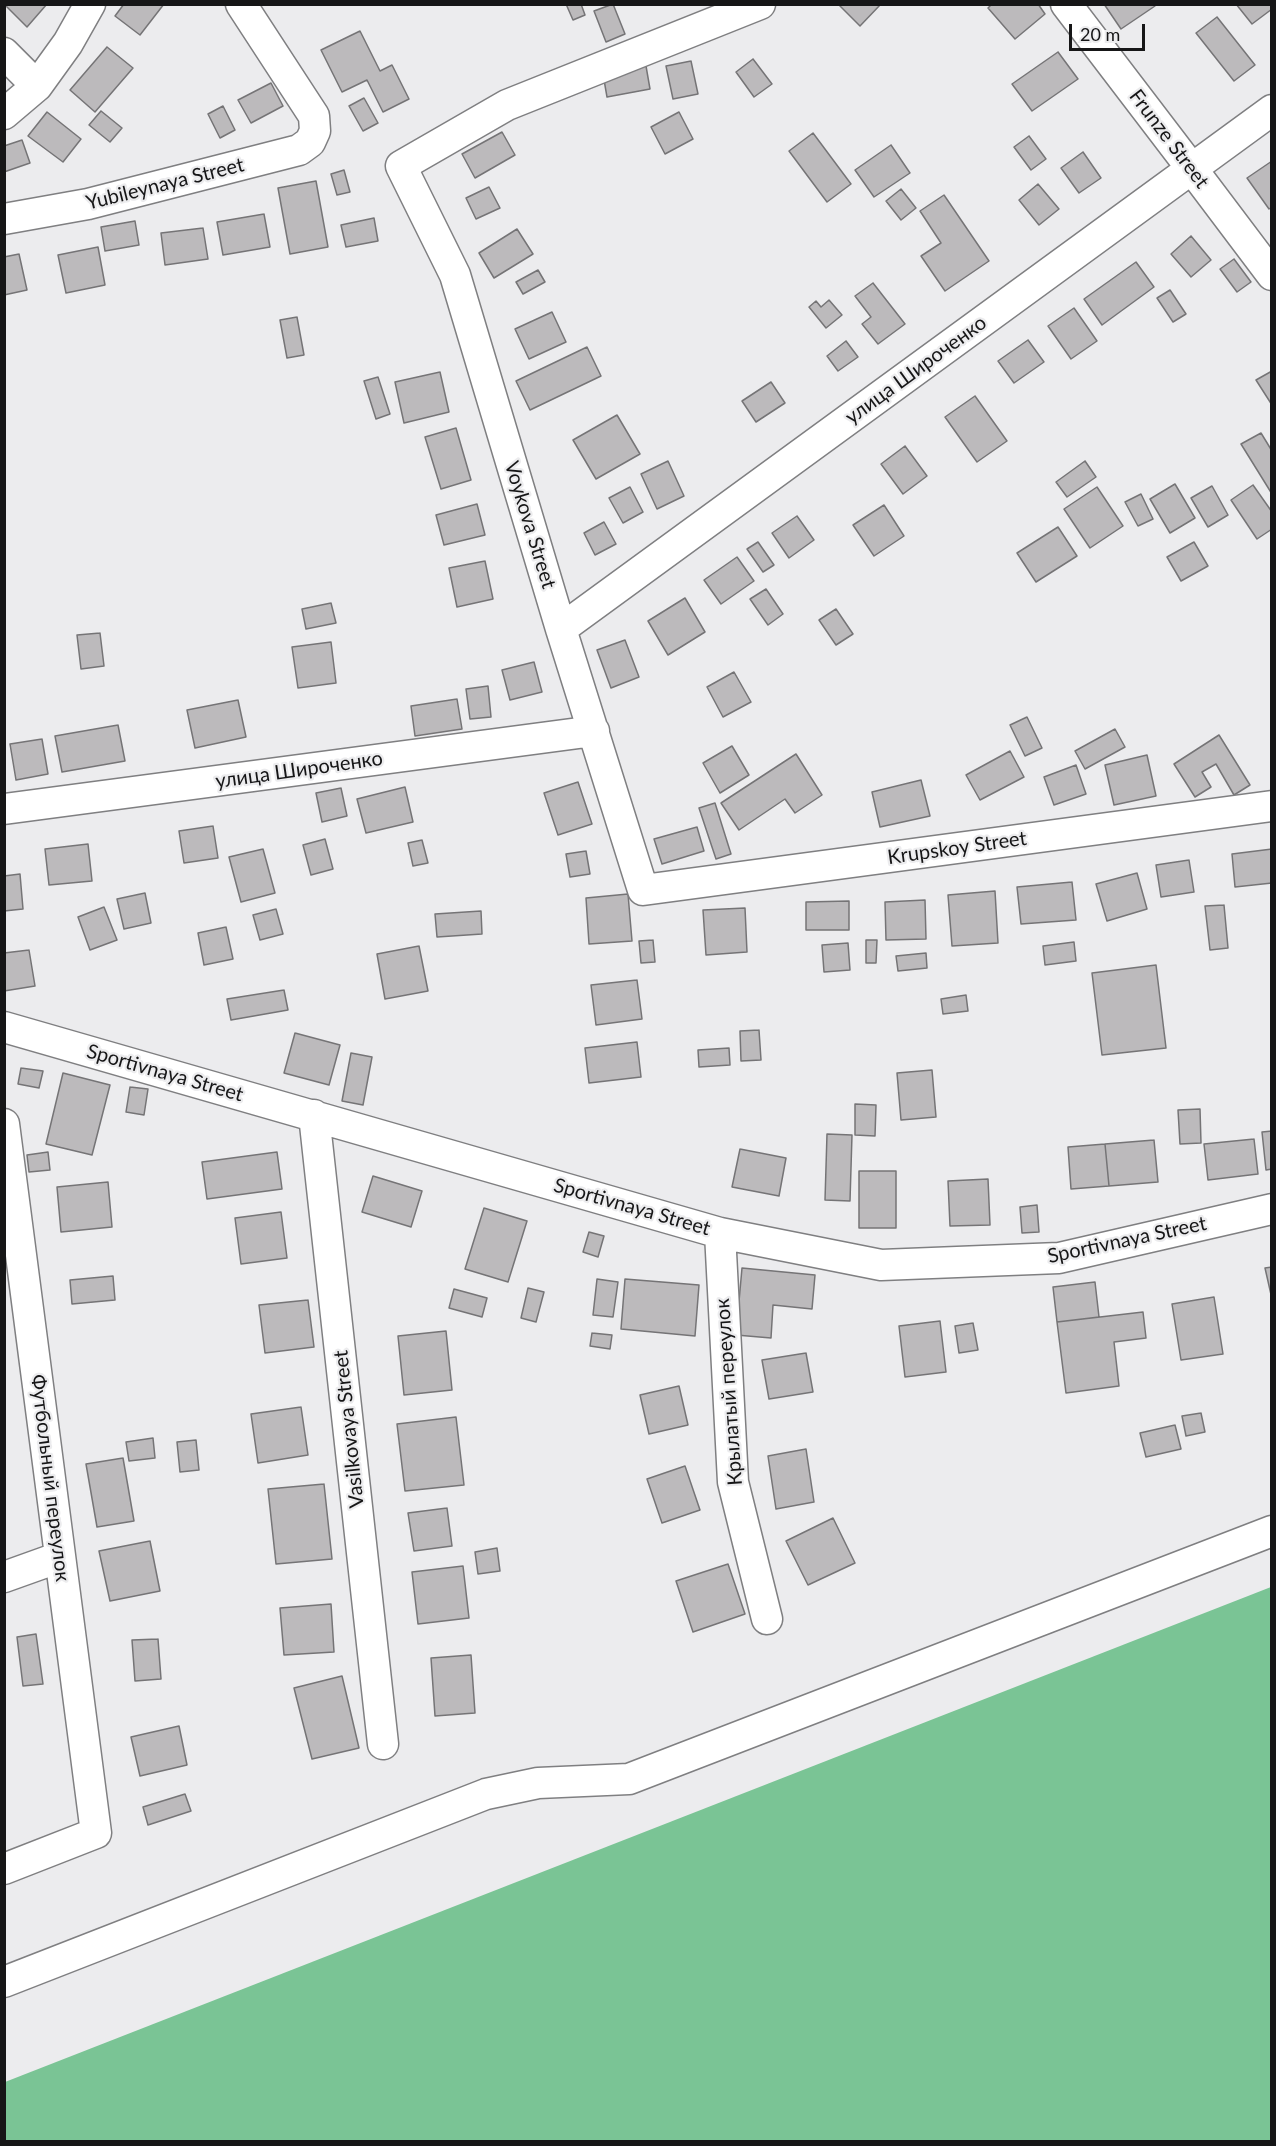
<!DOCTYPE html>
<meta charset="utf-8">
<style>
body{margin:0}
#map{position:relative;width:1276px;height:2146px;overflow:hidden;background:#ececee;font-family:Lato,sans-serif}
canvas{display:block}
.frame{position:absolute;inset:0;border:6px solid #161617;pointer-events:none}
.scale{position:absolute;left:1069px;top:24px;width:76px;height:27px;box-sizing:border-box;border:3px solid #161617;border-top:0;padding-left:8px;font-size:18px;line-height:21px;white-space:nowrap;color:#161617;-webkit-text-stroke:4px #ececee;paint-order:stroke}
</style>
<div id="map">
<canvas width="1276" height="2146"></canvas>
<div class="frame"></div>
<div class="scale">20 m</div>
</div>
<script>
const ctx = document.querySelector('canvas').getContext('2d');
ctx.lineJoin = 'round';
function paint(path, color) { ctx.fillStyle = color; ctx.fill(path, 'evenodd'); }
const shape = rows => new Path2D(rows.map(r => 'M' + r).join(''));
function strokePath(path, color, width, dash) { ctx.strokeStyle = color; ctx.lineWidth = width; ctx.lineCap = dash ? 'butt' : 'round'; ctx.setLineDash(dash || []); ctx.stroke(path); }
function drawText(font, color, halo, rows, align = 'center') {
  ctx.font = font + ' Lato,sans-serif'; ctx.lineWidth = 4.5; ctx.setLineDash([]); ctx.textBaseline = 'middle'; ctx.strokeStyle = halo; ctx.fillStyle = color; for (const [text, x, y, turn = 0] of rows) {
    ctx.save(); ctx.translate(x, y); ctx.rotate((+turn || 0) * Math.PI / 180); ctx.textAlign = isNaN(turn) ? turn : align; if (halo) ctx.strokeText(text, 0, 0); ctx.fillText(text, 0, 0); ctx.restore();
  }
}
paint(shape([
 [1271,1587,1271,2141,5,2141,5,2082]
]), '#7ac495');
const building = shape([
 [4,4,47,4,27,27,4,4],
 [124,4,164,4,140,35,115,16,124,4],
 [566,4,581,4,585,15,573,20,566,4],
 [613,4,625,34,606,42,594,11,613,4],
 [838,4,881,4,860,26,838,4],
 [992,4,1038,4,1045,14,1015,39,988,8,992,4],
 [1104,4,1155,4,1155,6,1121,29,1104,4],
 [1236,4,1272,4,1272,9,1252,24,1236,4],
 [1217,17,1255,65,1234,81,1196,33,1217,17],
 [360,31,380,71,392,65,409,99,383,112,367,80,342,92,321,50,360,31],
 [107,47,133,68,95,112,70,90,107,47],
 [1058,52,1078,79,1032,111,1012,84,1058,52],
 [753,59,772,84,754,97,736,72,753,59],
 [691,61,698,94,673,99,666,66,691,61],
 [646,66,650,89,607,97,603,74,646,66],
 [271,83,283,106,251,123,238,100,271,83],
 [364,98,378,123,363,131,349,106,364,98],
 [223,106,235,130,220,138,208,114,223,106],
 [101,111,122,128,110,142,89,125,101,111],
 [47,112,81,139,63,162,28,136,47,112],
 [679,112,693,139,665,154,651,127,679,112],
 [502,132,515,155,475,178,462,154,502,132],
 [813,133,851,184,827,202,789,151,813,133],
 [1029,136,1046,159,1031,170,1014,147,1029,136],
 [22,140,30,163,4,172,4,146,22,140],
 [891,145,910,173,874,197,855,170,891,145],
 [1083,152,1101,178,1079,193,1061,168,1083,152],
 [1272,161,1272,207,1269,209,1247,178,1272,161],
 [344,170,350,192,337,195,331,174,344,170],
 [316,181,328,247,290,254,278,188,316,181],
 [1038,184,1059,209,1039,225,1019,200,1038,184],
 [489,187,500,208,476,219,466,198,489,187],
 [901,189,916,208,901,220,886,201,901,189],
 [944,195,989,261,945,291,921,256,941,243,920,211,944,195],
 [264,214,270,247,223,255,217,222,264,214],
 [374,218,378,241,346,247,341,225,374,218],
 [135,221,139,245,105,251,101,227,135,221],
 [203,228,208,259,165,265,161,233,203,228],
 [517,229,533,254,494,278,479,253,517,229],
 [1191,236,1211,260,1191,277,1171,254,1191,236],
 [98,247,105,285,66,293,58,255,98,247],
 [19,254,27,290,4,295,4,257,19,254],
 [1234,259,1251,282,1237,292,1220,269,1234,259],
 [1136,262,1154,287,1102,325,1084,299,1136,262],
 [538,270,545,282,523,294,516,282,538,270],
 [873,283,905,324,878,344,862,324,871,317,855,296,873,283],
 [1170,290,1186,314,1173,322,1157,298,1170,290],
 [829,300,842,315,826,328,809,307,816,301,821,307,829,300],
 [1074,308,1097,341,1071,359,1048,326,1074,308],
 [552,312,566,342,529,359,515,329,552,312],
 [297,317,304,355,287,358,280,320,297,317],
 [1028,340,1044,362,1014,383,998,361,1028,340],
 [846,341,858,357,838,371,827,356,846,341],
 [587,347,601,376,530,410,516,381,587,347],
 [1272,371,1272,405,1256,380,1272,371],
 [440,372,449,412,404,423,395,382,440,372],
 [378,377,390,414,376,419,364,381,378,377],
 [771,382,785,403,756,422,742,401,771,382],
 [975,396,1007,441,977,462,945,417,975,396],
 [617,415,640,454,596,479,573,440,617,415],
 [456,428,471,480,441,489,425,437,456,428],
 [1261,433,1272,451,1272,494,1241,444,1261,433],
 [905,446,927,476,903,494,881,464,905,446],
 [668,461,684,496,657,509,641,474,668,461],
 [1085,461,1096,477,1067,497,1056,482,1085,461],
 [1175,484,1195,518,1170,533,1150,499,1175,484],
 [1253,485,1272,512,1272,529,1257,539,1231,500,1253,485],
 [1212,486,1228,515,1208,527,1191,498,1212,486],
 [630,487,643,512,623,523,609,498,630,487],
 [1097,487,1123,526,1090,548,1064,509,1097,487],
 [1141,494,1153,519,1138,526,1125,502,1141,494],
 [477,504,485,535,444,545,436,515,477,504],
 [884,505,904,536,874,556,853,525,884,505],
 [797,516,814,540,789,558,772,533,797,516],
 [604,522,616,544,595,555,584,533,604,522],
 [1058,527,1077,556,1036,582,1017,553,1058,527],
 [758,542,774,565,763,572,747,549,758,542],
 [1194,542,1208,566,1181,581,1167,557,1194,542],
 [737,557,754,581,721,604,704,580,737,557],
 [485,561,493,599,457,607,449,568,485,561],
 [766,589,783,614,768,625,750,599,766,589],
 [685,598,705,632,668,655,648,621,685,598],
 [331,603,336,623,306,629,302,609,331,603],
 [836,609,853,634,836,645,819,620,836,609],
 [100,633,104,666,81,669,77,635,100,633],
 [625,640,639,677,611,688,597,650,625,640],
 [331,642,336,683,298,688,292,647,331,642],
 [534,662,542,692,510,700,502,670,534,662],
 [734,672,751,702,723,717,707,687,734,672],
 [488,686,491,717,470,719,466,689,488,686],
 [457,699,462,729,415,736,411,706,457,699],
 [238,700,246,737,195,748,187,710,238,700],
 [1027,717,1042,748,1025,756,1010,725,1027,717],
 [118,725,125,761,62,772,55,736,118,725],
 [1115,729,1125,747,1085,769,1075,751,1115,729],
 [1219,735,1250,785,1234,795,1216,764,1202,772,1211,787,1195,797,1174,764,1219,735],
 [42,739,48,774,16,780,10,744,42,739],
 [732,746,749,775,720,793,703,763,732,746],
 [1010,751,1024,777,980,800,966,775,1010,751],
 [796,754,822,795,795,813,785,799,739,830,721,803,796,754],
 [1147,755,1156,796,1114,805,1105,765,1147,755],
 [1076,765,1086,794,1054,805,1044,777,1076,765],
 [921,780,930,816,880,827,872,792,921,780],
 [578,782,592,824,558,835,544,793,578,782],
 [405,787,413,822,366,833,357,799,405,787],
 [341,788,347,816,322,822,316,793,341,788],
 [715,803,731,854,716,859,699,808,715,803],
 [213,826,218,858,184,863,179,831,213,826],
 [697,827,704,851,662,864,654,839,697,827],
 [325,839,333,869,311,875,303,845,325,839],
 [422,840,428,863,413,866,408,843,422,840],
 [88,844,92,881,49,885,45,849,88,844],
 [263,849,275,893,241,902,229,857,263,849],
 [1272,849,1272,883,1235,887,1232,854,1272,849],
 [586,851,590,874,570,877,566,854,586,851],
 [1189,860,1194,892,1161,897,1156,865,1189,860],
 [1137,873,1147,909,1107,921,1096,884,1137,873],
 [20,874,23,909,4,911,4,876,20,874],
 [1072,882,1076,920,1021,924,1017,887,1072,882],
 [995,891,998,943,952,946,948,895,995,891],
 [145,893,151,923,124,929,117,899,145,893],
 [628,894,632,941,589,944,586,898,628,894],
 [925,900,926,939,886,940,885,902,925,900],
 [849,901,849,930,806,930,806,902,849,901],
 [1224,905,1228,948,1210,950,1205,906,1224,905],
 [104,907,117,940,90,950,78,917,104,907],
 [745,908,747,952,706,955,703,910,745,908],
 [276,909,283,934,260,940,253,915,276,909],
 [481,911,482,934,437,937,435,914,481,911],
 [226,927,233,959,204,965,198,933,226,927],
 [653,940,655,962,641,963,639,941,653,940],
 [866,940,877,940,876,963,866,963,866,940],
 [1074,942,1076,961,1045,965,1043,946,1074,942],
 [848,943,850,970,824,972,822,945,848,943],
 [419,946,428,991,385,999,377,954,419,946],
 [29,950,35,986,4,991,4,953,29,950],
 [926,953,927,968,898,971,896,956,926,953],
 [1156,965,1166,1048,1102,1055,1092,973,1156,965],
 [637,980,642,1019,596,1025,591,985,637,980],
 [284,990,288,1010,231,1020,227,999,284,990],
 [966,995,968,1011,943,1014,941,999,966,995],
 [759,1030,761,1060,741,1061,740,1031,759,1030],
 [295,1033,340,1045,329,1085,284,1073,295,1033],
 [637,1042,641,1077,589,1083,585,1048,637,1042],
 [729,1048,730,1065,699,1067,698,1050,729,1048],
 [351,1053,372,1057,363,1105,342,1101,351,1053],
 [21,1068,43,1071,39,1088,18,1084,21,1068],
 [932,1070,936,1117,901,1120,897,1073,932,1070],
 [63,1073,110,1085,92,1155,46,1144,63,1073],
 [130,1087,148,1089,144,1115,126,1112,130,1087],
 [855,1104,876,1105,875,1136,855,1135,855,1104],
 [1200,1109,1201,1143,1180,1144,1178,1110,1200,1109],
 [1272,1131,1272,1169,1266,1170,1262,1132,1272,1131],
 [827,1134,852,1135,850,1201,825,1200,827,1134],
 [1254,1139,1258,1174,1208,1180,1204,1144,1254,1139],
 [1154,1140,1158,1182,1109,1186,1105,1144,1154,1140],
 [1105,1144,1109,1186,1071,1189,1068,1147,1105,1144],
 [740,1149,786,1158,779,1196,732,1187,740,1149],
 [48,1152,50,1170,29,1172,27,1155,48,1152],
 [277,1152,282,1189,207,1199,202,1162,277,1152],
 [859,1171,896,1171,896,1228,859,1228,859,1171],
 [373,1176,422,1191,411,1227,362,1212,373,1176],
 [988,1179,990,1225,950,1226,948,1181,988,1179],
 [108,1182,112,1227,61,1232,57,1187,108,1182],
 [1037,1205,1039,1232,1022,1233,1020,1207,1037,1205],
 [484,1208,527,1221,508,1282,465,1269,484,1208],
 [281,1212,287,1258,241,1264,235,1218,281,1212],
 [589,1232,604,1236,598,1257,583,1252,589,1232],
 [1272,1267,1272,1299,1265,1268,1272,1267],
 [742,1268,815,1275,812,1309,773,1305,771,1338,736,1335,742,1268],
 [113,1276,115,1300,72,1304,70,1280,113,1276],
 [597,1279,618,1282,613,1317,593,1315,597,1279],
 [625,1279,699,1285,695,1336,621,1329,625,1279],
 [1095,1282,1099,1317,1057,1322,1053,1287,1095,1282],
 [528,1288,544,1292,536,1322,521,1318,528,1288],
 [454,1289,487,1298,482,1317,449,1308,454,1289],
 [1214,1297,1223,1354,1181,1360,1172,1304,1214,1297],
 [308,1300,314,1347,265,1353,259,1305,308,1300],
 [1143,1312,1146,1338,1114,1342,1119,1386,1066,1393,1057,1322,1143,1312],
 [940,1321,946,1372,905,1377,899,1326,940,1321],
 [973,1323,978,1350,959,1353,955,1326,973,1323],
 [446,1331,452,1390,404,1395,398,1336,446,1331],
 [592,1333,612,1335,610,1349,590,1346,592,1333],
 [806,1353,813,1392,769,1399,762,1360,806,1353],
 [679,1386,688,1425,649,1434,640,1395,679,1386],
 [301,1407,308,1455,258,1463,251,1414,301,1407],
 [1201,1413,1205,1432,1186,1436,1182,1416,1201,1413],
 [456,1417,464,1485,405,1491,397,1424,456,1417],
 [1175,1425,1181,1449,1146,1457,1140,1433,1175,1425],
 [153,1438,155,1458,129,1461,126,1442,153,1438],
 [196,1440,199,1470,180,1472,177,1442,196,1440],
 [806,1449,814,1502,776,1509,768,1456,806,1449],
 [123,1458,134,1521,97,1527,86,1464,123,1458],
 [685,1466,700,1510,662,1523,647,1479,685,1466],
 [324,1484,332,1559,276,1564,268,1489,324,1484],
 [447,1508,452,1546,414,1551,408,1513,447,1508],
 [833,1518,855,1563,808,1585,786,1541,833,1518],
 [150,1541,160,1591,110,1601,99,1551,150,1541],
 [497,1548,500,1571,478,1574,475,1552,497,1548],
 [728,1564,745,1614,693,1632,676,1581,728,1564],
 [463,1566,469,1618,418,1624,412,1572,463,1566],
 [331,1604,334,1652,284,1655,280,1608,331,1604],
 [36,1634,43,1684,23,1686,17,1637,36,1634],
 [158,1639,161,1679,135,1681,132,1640,158,1639],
 [471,1655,475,1713,435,1716,431,1658,471,1655],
 [342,1676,359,1748,312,1759,294,1688,342,1676],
 [179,1726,187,1765,140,1776,131,1737,179,1726],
 [185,1794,191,1811,148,1825,143,1807,185,1794]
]);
paint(building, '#bcbabc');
strokePath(building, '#757476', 1.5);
const minor = shape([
 [760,4,507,105,401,166,455,275,561,629,643,890,1272,806],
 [1066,4,1192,169,1272,275],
 [4,53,37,86],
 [4,114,37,86,68,43,90,4],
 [4,219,88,204,299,150,310,142,315,131,314,116,241,4],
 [561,629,1272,110],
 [4,809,594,731],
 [4,1027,720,1233,881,1265,1059,1258,1272,1209],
 [314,1115,383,1744],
 [4,1124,96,1833,4,1869],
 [720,1233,733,1482,767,1619],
 [4,1577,60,1557],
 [4,1982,486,1794,538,1783,629,1779,1272,1531]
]);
strokePath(minor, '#7f7f81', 33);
strokePath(minor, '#fff', 30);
drawText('20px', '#161617', '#ececee', [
 ["Frunze Street",1169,139,53],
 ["Yubileynaya Street",165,184,-14],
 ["улица Широченко",916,370,-36],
 ["Voykova Street",530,525,73],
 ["улица Широченко",299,770,-8],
 ["Krupskoy Street",957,848,-8],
 ["Sportivnaya Street",165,1073,16],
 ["Sportivnaya Street",632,1207,16],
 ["Sportivnaya Street",1127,1240,-12],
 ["Крылатый переулок",729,1392,-94],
 ["Vasilkovaya Street",349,1429,-96],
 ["Футбольный переулок",50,1478,83]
]);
</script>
